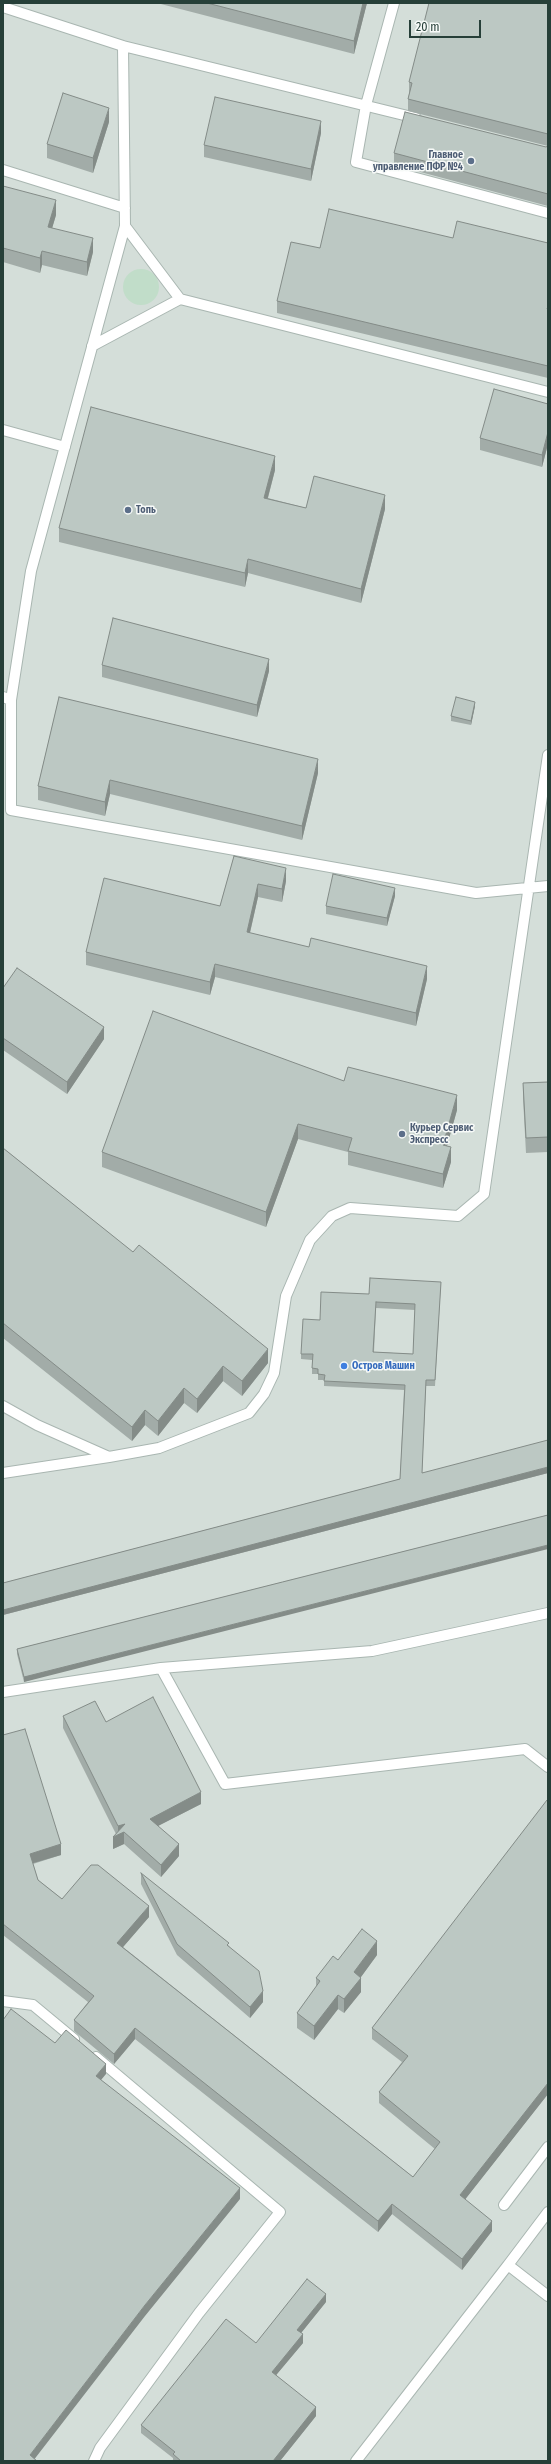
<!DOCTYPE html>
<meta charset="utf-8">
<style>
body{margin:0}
#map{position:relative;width:551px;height:2464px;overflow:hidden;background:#e6eeea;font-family:"Fira Sans Condensed",sans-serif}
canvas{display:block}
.frame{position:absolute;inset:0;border:4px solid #263f38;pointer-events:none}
.scale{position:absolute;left:409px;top:20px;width:72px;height:18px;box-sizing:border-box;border:2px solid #263f38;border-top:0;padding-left:5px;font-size:12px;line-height:14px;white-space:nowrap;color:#263f38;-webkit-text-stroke:3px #f7faf8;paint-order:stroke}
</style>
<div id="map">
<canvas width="551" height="2464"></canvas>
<div class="frame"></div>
<div class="scale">20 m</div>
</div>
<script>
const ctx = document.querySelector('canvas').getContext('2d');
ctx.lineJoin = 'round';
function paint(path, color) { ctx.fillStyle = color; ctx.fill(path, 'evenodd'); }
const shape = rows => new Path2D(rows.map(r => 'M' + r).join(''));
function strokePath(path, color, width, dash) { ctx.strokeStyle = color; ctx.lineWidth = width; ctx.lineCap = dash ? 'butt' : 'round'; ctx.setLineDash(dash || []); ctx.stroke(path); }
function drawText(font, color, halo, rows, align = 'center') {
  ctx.font = font + ' "Fira Sans Condensed",sans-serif'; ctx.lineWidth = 3; ctx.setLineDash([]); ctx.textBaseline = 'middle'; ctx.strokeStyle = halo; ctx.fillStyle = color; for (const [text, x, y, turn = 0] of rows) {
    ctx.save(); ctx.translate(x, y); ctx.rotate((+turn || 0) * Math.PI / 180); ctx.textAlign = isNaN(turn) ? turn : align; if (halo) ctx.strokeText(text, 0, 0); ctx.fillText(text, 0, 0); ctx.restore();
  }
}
paint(shape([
 [3,3,548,3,548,2461,3,2461]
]), '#d4ded9');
paint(shape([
 '123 287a18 18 0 1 1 36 0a18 18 0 1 1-36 0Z'
]), '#c1ddc9');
const service = shape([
 [394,3,366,105,356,162,548,213],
 [3,7,123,46,416,118],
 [3,170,125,208],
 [125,226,180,299,548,392],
 [92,346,180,299],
 [3,430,65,447],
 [3,697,11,700,31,571,125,226,123,46],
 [11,700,11,810,476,893,548,886],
 [3,1406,37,1425,109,1457,159,1448,249,1413,264,1394,274,1373,286,1296,310,1240,332,1216,350,1208,458,1216,484,1194,548,755],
 [3,1473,109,1457],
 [161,1668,225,1784,525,1749,548,1767],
 [3,1692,161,1668,372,1651,548,1613],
 [3,2001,33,2005,74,2039],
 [504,2205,548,2147],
 [548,2212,508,2265,548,2296],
 [94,2461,100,2448,199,2313,280,2212,96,2057],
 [356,2461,508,2265]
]);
strokePath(service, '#a9b6b1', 12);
strokePath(service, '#fff', 10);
paint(shape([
 [157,3,367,3,354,54],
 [548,3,548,146,408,111,408,99,409,94,409,82],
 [109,122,93,173,47,158,47,144],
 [321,133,311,181,204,157,204,145],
 [548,146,548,206,394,165,394,153,546,147],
 [3,186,56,215,52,228,93,252,87,276,42,265,40,273,3,262],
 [453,238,548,243,548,378,277,313,277,301,320,248],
 [548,404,548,444,542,467,480,450,480,438],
 [275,470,268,498,306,508,385,509,361,603,248,573,245,587,59,542,59,528],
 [102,665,269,671,257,717,102,677],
 [59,697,318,773,302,840,110,794,105,816,38,800,38,786],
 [475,706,471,725,451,721,451,716],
 [234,856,286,881,282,902,258,897,250,933,427,979,416,1026,215,977,210,995,86,965,86,952,220,906],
 [395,896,387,926,326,914,326,906],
 [3,988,104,1039,67,1094,3,1050],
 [344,1081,457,1110,447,1146,451,1162,443,1188,348,1165,348,1152,298,1139,266,1227,102,1167,102,1152],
 [548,1082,548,1152,526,1153,523,1098,523,1083],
 [3,1148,268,1363,242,1396,223,1381,197,1413,184,1403,158,1436,145,1425,132,1441,3,1338],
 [441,1282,435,1386,426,1386,422,1473,548,1473,3,1615,3,1583,400,1479,404,1390,324,1386,324,1380,318,1380,318,1374,312,1374,312,1360,301,1359,301,1354,320,1320,369,1294],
 [376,1308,415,1310,413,1354,374,1352],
 [548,1515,24,1682,17,1654,17,1649],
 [63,1716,106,1722,201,1804,158,1826,179,1856,161,1877,124,1844,113,1849,116,1834,63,1728],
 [3,1735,61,1855,33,1864,38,1880,62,1899,149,1917,123,1947,413,2177,435,2149,379,2103,379,2092,402,2062,372,2039,372,2028,548,1801,548,2094,465,2199,492,2231,462,2270,392,2214,378,2232,135,2039,114,2064,74,2031,74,2020,88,2002,3,1935],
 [141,1873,229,1946,263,2002,250,2018,177,1955,141,1884],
 [377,1955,361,1977,361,1992,344,2013,338,2009,314,2040,297,2028,297,2013,316,1988,316,1978,338,1960],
 [326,2302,301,2333,303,2343,276,2375,316,2416,280,2461,173,2461,173,2458,141,2433,141,2425,256,2343]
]), '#a2aca8');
paint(shape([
 [363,3,367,3,354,54,354,41],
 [109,108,109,122,93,173,93,158],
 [321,121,321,133,311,181,311,169],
 [56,200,56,215,48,242,48,227],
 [93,238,93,252,87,276,87,262],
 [42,251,42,265,40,273,40,258],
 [548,432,548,444,542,467,542,455],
 [275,456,275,470,264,512,264,498],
 [385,495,385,509,361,603,361,589],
 [248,559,248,573,245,587,245,573],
 [269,659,269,671,257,717,257,705],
 [475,702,475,706,471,725,471,721],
 [318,759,318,773,302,840,302,826],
 [110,780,110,794,105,816,105,802],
 [286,868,286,881,282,902,282,889],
 [258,884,258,897,247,945,247,932],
 [395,888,395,896,387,926,387,918],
 [215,964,215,977,210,995,210,982],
 [427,966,427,979,416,1026,416,1013],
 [104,1027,104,1039,67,1094,67,1082],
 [457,1095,457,1110,443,1160,443,1145],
 [298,1124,298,1139,266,1227,266,1212],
 [451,1147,451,1162,443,1188,443,1174],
 [268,1349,268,1363,242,1396,242,1381],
 [223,1366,223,1381,197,1413,197,1399],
 [184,1388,184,1403,158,1436,158,1421],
 [145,1410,145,1425,132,1441,132,1427],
 [548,1467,548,1473,3,1615,3,1610],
 [548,1545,548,1549,24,1682,24,1677],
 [201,1792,201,1804,150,1830,150,1819],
 [125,1824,124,1832,124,1844,113,1849,113,1837,118,1835,118,1826],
 [61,1844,61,1855,30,1864,30,1854],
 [179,1844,179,1856,161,1877,161,1865],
 [149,1906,149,1917,117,1954,117,1943],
 [377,1941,377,1955,358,1981,361,1978,361,1992,344,2013,344,1999,354,1972],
 [263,1991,263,2002,250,2018,250,2007],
 [338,1995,338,2009,314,2040,314,2026],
 [135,2028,135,2039,114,2064,114,2054],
 [106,2064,106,2074,96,2086,96,2076],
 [548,2083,548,2094,460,2206,460,2195],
 [240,2188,240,2199,145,2316,33,2461,30,2455,145,2305],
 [392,2204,392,2214,378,2232,378,2221],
 [492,2221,492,2231,462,2270,462,2259],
 [326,2294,326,2302,297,2338,297,2330],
 [303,2334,303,2343,272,2380,272,2372],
 [316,2407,316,2416,280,2461,273,2461]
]), '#848c88');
const building = shape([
 [207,3,363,3,354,41,207,3],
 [429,3,548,3,548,134,408,99,412,83,409,82,429,3],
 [63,93,109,108,93,158,47,144,63,93],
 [215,97,321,121,311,169,204,145,215,97],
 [405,112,546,147,548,146,548,194,394,153,405,112],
 [3,186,56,200,48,227,93,238,87,262,42,251,40,258,3,248,3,186],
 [329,209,453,238,457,221,548,243,548,306,547,309,548,309,548,366,277,301,291,242,320,248,329,209],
 [494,389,548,404,548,432,542,455,480,438,494,389],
 [91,407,275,456,264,498,306,508,314,476,385,495,361,589,248,559,245,573,59,528,91,407],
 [113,618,269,659,257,705,102,665,113,618],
 [59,697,318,759,302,826,110,780,105,802,38,786,59,697],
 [456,697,475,702,471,721,451,716,456,697],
 [234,856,286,868,282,889,258,884,247,932,309,947,311,938,427,966,416,1013,215,964,210,982,86,952,104,878,220,906,234,856],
 [333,874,395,888,387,918,326,906,333,874],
 [17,968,104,1027,67,1082,3,1038,3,988,17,968],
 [153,1011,344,1081,348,1067,457,1095,443,1145,451,1147,443,1174,348,1151,352,1138,298,1124,266,1212,102,1152,153,1011],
 [548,1082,548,1137,526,1138,523,1083,548,1082],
 [3,1148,133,1252,139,1245,268,1349,242,1381,223,1366,197,1399,184,1388,158,1421,145,1410,132,1427,3,1323,3,1148],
 [370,1278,441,1282,435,1380,426,1380,422,1473,548,1440,548,1467,3,1610,3,1583,400,1479,405,1385,324,1381,325,1375,318,1374,318,1369,312,1368,313,1354,301,1354,303,1319,320,1320,321,1292,369,1294,370,1278],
 [376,1302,415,1304,413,1354,373,1352,376,1302],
 [548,1515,548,1545,24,1677,17,1649,548,1515],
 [153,1697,201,1792,150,1819,179,1844,161,1865,124,1832,113,1837,125,1824,118,1826,63,1716,95,1701,106,1722,153,1697],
 [25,1729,61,1844,30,1854,38,1880,62,1899,91,1865,98,1865,149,1906,117,1943,413,2177,440,2142,379,2092,408,2056,372,2028,547,1800,548,1801,548,2083,460,2195,492,2221,462,2259,392,2204,378,2221,135,2028,114,2054,74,2020,94,1996,3,1924,3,1735,25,1729],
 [141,1873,229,1943,227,1945,259,1971,263,1991,250,2007,177,1944,141,1873],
 [362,1929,377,1941,354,1972,361,1978,344,1999,338,1995,314,2026,297,2013,320,1981,316,1978,333,1956,338,1960,362,1929],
 [11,2009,55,2043,66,2030,106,2064,96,2076,240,2188,145,2305,30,2455,37,2461,3,2461,3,2020,11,2009],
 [307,2279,326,2294,297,2330,303,2334,272,2372,316,2407,273,2461,181,2461,173,2454,175,2452,141,2425,226,2319,256,2343,307,2279]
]);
paint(building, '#bcc8c3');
strokePath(building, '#848c88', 1);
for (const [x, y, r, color] of [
 [471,161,4,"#5c6f8a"],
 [128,510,4,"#5c6f8a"],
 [402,1134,4,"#5c6f8a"],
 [344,1366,4,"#3f7fe0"]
]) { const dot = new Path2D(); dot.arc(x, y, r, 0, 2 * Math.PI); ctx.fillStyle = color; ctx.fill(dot); strokePath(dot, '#f7faf8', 1.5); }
drawText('bold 10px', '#4e5e75', '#f7faf8', [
 ["Главное",463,155,"right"],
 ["управление ПФР №4",463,167,"right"],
 ["Топь",136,510],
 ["Курьер Сервис",410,1128],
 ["Экспресс",410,1140]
], 'left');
drawText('bold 10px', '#366cbe', '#f7faf8', [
 ["Остров Машин",352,1366]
], 'left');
</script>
